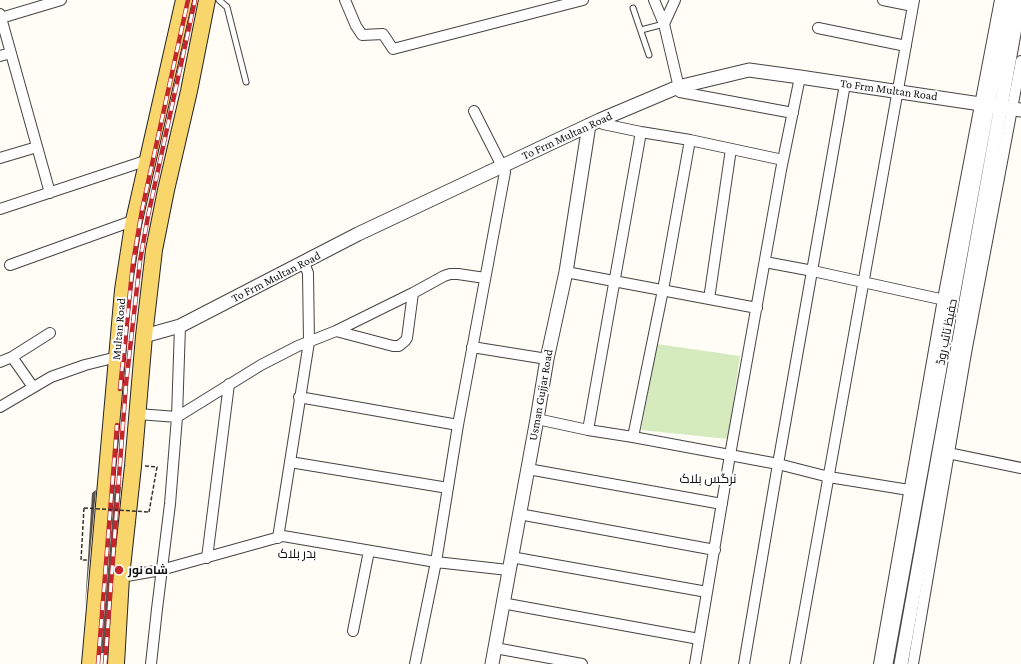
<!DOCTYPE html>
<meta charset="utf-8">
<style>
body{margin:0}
canvas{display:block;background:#fffdf5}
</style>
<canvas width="1021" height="664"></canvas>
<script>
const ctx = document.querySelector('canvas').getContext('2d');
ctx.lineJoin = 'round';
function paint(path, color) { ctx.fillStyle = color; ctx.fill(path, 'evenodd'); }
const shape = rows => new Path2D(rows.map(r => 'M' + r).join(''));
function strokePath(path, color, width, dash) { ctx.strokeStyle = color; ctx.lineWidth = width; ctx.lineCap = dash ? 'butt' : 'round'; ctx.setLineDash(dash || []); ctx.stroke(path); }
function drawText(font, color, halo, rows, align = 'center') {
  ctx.font = font + ' "Crimson Pro",Cairo,serif'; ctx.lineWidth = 4; ctx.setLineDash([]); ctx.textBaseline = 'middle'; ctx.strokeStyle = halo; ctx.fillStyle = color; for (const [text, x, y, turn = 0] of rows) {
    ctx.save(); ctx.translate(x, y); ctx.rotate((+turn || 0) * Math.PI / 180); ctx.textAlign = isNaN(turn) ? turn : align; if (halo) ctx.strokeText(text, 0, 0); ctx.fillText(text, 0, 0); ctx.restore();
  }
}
paint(shape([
 [657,344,740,356,728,439,641,430]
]), '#d5ebbd');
paint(shape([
 [115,485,121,487,112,576,107,653,101,653],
 [96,490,85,607,92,493]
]), '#5a524d');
const service = shape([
 [219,0,227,7,246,82],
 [633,8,649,55],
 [641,30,664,24]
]);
const minor = shape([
 [345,0,356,26,362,35,383,34,393,49,583,0],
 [654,0,664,24],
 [675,0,664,24,680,92,793,113],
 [883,0,913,6],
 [0,14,50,193],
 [1,18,61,0],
 [818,28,906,46],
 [0,56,11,53],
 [600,120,603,124,641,132,690,140,783,160],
 [0,158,37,147],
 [0,209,148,160],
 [765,262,813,271,949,301],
 [10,265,135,220],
 [566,272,757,308],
 [709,299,731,149],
 [336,331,393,346,399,346,405,341,407,338,413,293],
 [472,347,547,359],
 [12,357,33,387],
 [0,362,12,357,50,333],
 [299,397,458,425],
 [0,407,51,377,85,365,117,357],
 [138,414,177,417,261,365,298,346,336,331,413,293,444,276,450,274,458,274,485,278],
 [537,419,588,430,633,437,778,464,829,477,915,491],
 [588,430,641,132],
 [633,437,663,290,690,140],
 [948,453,1021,468],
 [290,462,448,488],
 [528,469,722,504],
 [519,514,715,550],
 [278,538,309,342,308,273,304,263],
 [511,557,707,592],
 [207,558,229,384],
 [121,577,161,570,283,536,436,562,508,570],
 [502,603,699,639],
 [353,631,369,551],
 [495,648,582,664],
 [151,664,157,609,170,504,177,417,180,326],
 [415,664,436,562,458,425,505,172,474,111],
 [695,664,730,455,781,170,800,77],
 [744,664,778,464,845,84],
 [795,664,914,0],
 [879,664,943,299,1000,0],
 [913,664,966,353,1021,61]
]);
const tertiary = shape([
 [144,336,180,326,358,234,600,120,678,87,749,70,800,77,1021,110],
 [492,664,537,419,547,359,566,272,589,125],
 [886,664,1007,0],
 [901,664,1020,0]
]);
const primary = shape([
 [90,664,123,290,133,225,184,0],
 [116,664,121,577,133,466,144,336,154,250,166,190,189,91,207,0]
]);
strokePath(service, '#444', 7);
strokePath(minor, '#444', 12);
strokePath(tertiary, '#444', 15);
strokePath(primary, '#222', 18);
strokePath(shape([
 [145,466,157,467,149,512],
 [84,508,81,560,87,560]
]), '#333', 1.5, [4, 2]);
strokePath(service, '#fff', 5);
strokePath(minor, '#fff', 10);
strokePath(tertiary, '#fff', 13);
strokePath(primary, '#f9d66b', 16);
const rail = shape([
 [120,389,133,263,142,210,188,0],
 [98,664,117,425],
 [105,664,126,384,140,261,148,216,195,0]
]);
strokePath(rail, '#c4262e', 4.5);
strokePath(rail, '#fff', 3, [9]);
strokePath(shape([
 [84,508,149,512]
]), '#333', 1.5, [4, 2]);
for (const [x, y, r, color] of [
 [119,570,5,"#c4262e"]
]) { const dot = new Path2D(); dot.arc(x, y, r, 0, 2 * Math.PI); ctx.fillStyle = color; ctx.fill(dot); strokePath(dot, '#fff', 1.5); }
drawText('12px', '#111', '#fff', [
 ["To Frm Multan Road",889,90,8],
 ["To Frm Multan Road",567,136,-25],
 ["To Frm Multan Road",276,277,-27],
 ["Multan Road",119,329,-85],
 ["حفیظ تائب روڈ",947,332,-79],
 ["Usman Gujjar Road",541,395,-80]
]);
drawText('bold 12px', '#111', '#fff', [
 ["شاہ نور",128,570]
], 'left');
drawText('13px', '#111', '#fff', [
 ["نرگس بلاک",708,479],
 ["بدر بلاک",297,554]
]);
</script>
